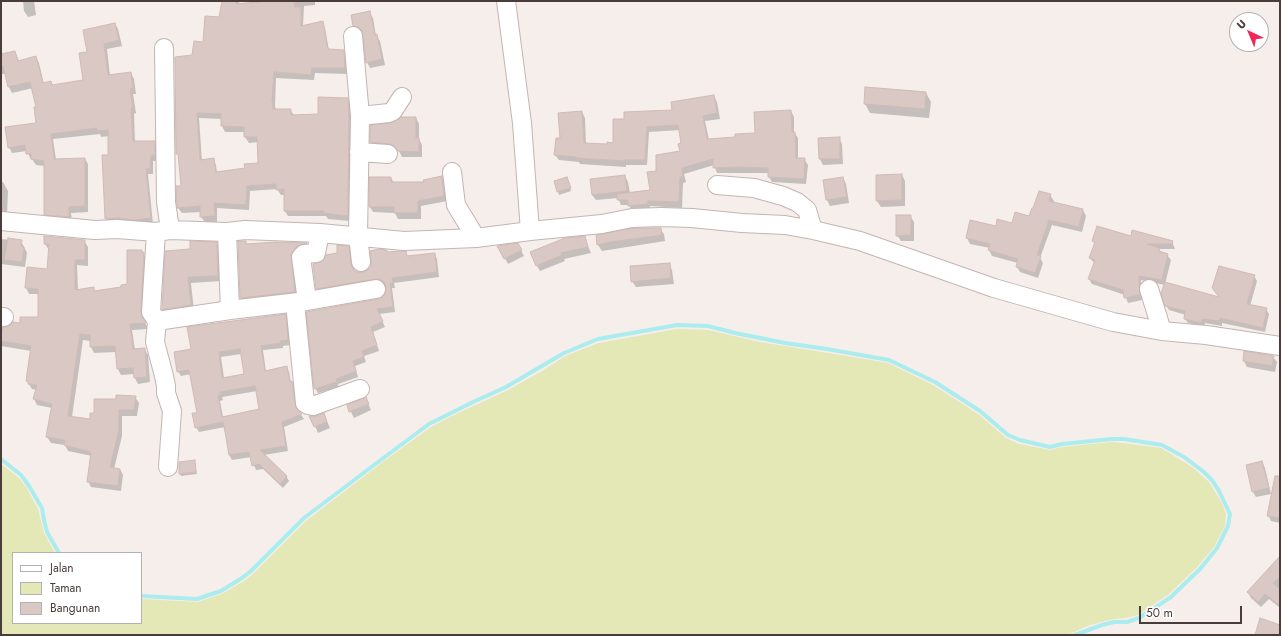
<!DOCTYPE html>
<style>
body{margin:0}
#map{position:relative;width:1281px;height:636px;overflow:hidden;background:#f5eeeb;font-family:Jost,sans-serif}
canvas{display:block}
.frame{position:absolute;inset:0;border:2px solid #493c39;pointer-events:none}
.legend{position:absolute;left:12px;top:552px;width:130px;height:72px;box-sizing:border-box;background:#fff;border:1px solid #b6b1b0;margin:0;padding:5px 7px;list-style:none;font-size:12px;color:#493c39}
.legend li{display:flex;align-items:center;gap:8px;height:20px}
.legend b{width:20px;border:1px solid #b6b1b0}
.north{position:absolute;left:1229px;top:12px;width:40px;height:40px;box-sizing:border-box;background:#fff;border:1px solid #b6b1b0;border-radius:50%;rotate:316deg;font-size:11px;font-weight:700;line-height:16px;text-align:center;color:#493c39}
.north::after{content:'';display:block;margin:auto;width:14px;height:18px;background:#f22557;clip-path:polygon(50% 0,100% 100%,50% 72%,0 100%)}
.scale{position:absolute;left:1139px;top:606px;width:103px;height:18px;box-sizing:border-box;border:2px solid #493c39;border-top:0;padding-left:5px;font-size:12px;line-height:14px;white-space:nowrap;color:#493c39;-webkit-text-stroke:3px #fff;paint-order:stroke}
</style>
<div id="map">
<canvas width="1281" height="636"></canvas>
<div class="frame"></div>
<ul class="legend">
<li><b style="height:5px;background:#fff"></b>Jalan</li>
<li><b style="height:11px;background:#e4e7b6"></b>Taman</li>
<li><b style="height:11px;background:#d9c8c4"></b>Bangunan</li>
</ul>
<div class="north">U</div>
<div class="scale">50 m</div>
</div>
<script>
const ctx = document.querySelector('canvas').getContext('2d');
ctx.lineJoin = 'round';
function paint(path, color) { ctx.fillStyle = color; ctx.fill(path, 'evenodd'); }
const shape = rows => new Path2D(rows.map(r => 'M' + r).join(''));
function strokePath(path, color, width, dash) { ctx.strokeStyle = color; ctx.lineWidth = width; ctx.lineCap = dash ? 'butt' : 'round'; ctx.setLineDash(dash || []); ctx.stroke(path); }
paint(shape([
 [677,329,708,330,760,342,877,361,888,363,933,385,978,414,1006,438,1019,444,1050,450,1062,447,1112,442,1123,443,1161,448,1192,467,1209,482,1222,503,1226,514,1225,526,1214,547,1198,566,1169,594,1138,615,1126,618,1114,619,1101,622,1087,626,1068,635,1,635,1,464,19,478,26,487,38,509,44,533,55,553,13,553,13,623,141,623,141,599,198,602,222,594,244,581,254,573,306,521,380,464,431,427,452,416,508,390,544,370,565,356,599,343]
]), '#e4e7b6');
paint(shape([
 [23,1,34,1,36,15,28,17,24,11],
 [223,1,238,1,240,4,266,2,266,1,315,1,315,5,304,6,303,26,322,22,325,28,329,51,343,51,346,56,348,74,315,73,314,80,276,78,275,106,276,110,290,110,294,115,319,115,347,99,350,104,352,123,350,221,328,219,326,216,288,216,285,211,285,195,281,195,277,189,250,191,249,210,217,208,217,222,205,222,201,217,201,212,182,213,178,208,177,187,182,187,180,158,177,153,193,56,204,43,219,18],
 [199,118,222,119,222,126,225,132,245,132,245,137,249,143,258,142,259,164,246,169,217,173,216,165,213,159,202,161],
 [369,12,373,18,376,36,380,41,385,65,370,68,367,62,364,34,358,31,354,25],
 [115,24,118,29,122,46,107,49,110,76,131,73,134,79,136,94,133,94,136,113,134,114,135,142,154,142,157,148,158,161,153,161,153,174,148,174,153,224,109,224,106,218,109,156,109,136,101,137,100,134,53,139,56,160,85,159,88,164,88,212,71,213,72,222,49,220,45,214,45,166,36,165,32,159,31,160,27,151,12,153,9,147,37,123,38,107,33,88,12,93,9,87,6,74,1,74,1,55,15,52,19,61,36,57,39,63,44,84,51,82,53,86,84,81,89,53],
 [866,88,926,93,931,102,929,118,870,113,865,104],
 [714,96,717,102,720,119,705,121,709,140,736,138,756,134,791,111,794,117,794,132,798,138,798,159,804,159,808,165,806,184,772,182,769,177,769,173,717,173,714,165,684,174,686,182,683,183,682,208,650,206,650,209,632,211,629,205,621,205,618,198,596,200,592,195,625,176,628,182,630,193,651,191,657,172,681,151,682,144,680,130,649,132,647,165,626,165,626,167,580,164,579,162,559,160,555,155,561,139,582,112,585,118,586,144,608,146,614,144,625,120,673,111],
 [416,118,419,124,419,139,422,145,422,157,402,157,399,151,393,149,374,148,371,142,391,124],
 [839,138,842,144,843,164,823,165,820,159,819,139],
 [902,175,905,181,905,206,881,207,877,201],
 [441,177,445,183,447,201,421,206,421,219,398,219,395,213,373,212,370,207,391,178,394,183,425,183],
 [843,178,846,184,849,203,830,206,827,200,824,181],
 [568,180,571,191,559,195,555,181],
 [1,182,3,182,8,191,7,214,1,214],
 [1050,195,1054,201,1053,203,1083,210,1086,216,1082,232,1052,225,1040,258,1043,263,1038,278,1020,272,1017,267,1018,263,992,256,989,250,990,248,970,244,967,238,996,227,1013,225,1030,217],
 [910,216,914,222,914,241,901,241,897,235],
 [660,229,664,234,665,241,602,251,598,245,597,236],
 [584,237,591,253,564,259,565,261,540,271,537,266],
 [1131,238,1172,242,1175,249,1159,249,1161,253,1167,255,1171,260,1165,284,1220,299,1254,276,1257,281,1250,306,1266,309,1269,314,1265,332,1222,323,1222,326,1205,323,1204,327,1188,323,1185,319,1186,315,1169,310,1166,305,1165,285,1141,280,1142,300,1128,303,1125,295,1092,284,1089,279,1095,264,1090,258,1095,245,1093,241],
 [1,239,21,241,27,253,25,267,1,264],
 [84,241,88,247,88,266,77,265,78,290,93,288,95,292,122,288,128,285,141,251,147,259,143,318,148,329,132,330,135,350,144,349,148,355,150,382,138,384,135,378,134,374,121,375,118,369,116,352,94,353,91,347,91,341,83,340,72,417,91,420,95,414,117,400,135,397,139,403,137,416,122,416,122,436,114,469,120,469,123,475,121,491,91,487,88,481,92,456,68,451,65,445,51,443,47,437,52,408,37,405,34,399,37,390,32,389,27,381,31,351,1,346,1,328,4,329,39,318,39,294,29,294,26,288,48,270,49,250,45,244],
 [239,242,246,242,247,245,276,243,307,244,309,248,297,297,244,303,241,298],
 [216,243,220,249,221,281,191,283,194,311,166,315,163,309,191,249],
 [518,244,524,256,508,264,499,247],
 [348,247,351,252,354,271,356,272,362,273,368,271,387,253,405,252,408,257,434,254,437,259,439,277,394,283,395,288,392,288,395,312,379,314,385,327,373,332,379,351,364,356,366,362,355,366,358,377,338,384,339,387,318,393,315,388,378,300,384,298,387,293,387,286,384,284,378,283,320,294,317,288,323,262],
 [669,264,672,270,674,284,636,287,632,281],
 [285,315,288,320,290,345,283,346,283,348,263,350,266,372,286,367,289,372,291,383,295,387,298,411,304,419,284,427,288,451,264,455,286,476,289,481,283,488,263,469,256,470,251,457,232,460,229,455,225,427,199,432,196,427,198,413,191,374,181,376,178,371,192,350],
 [241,354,245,374,224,378,221,357],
 [257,391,260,410,223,417,220,401,223,400,222,397],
 [1245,352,1273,357,1277,362,1275,372,1247,367,1244,361],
 [366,399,371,410,354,418,348,406],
 [324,414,330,428,318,433,311,417,316,417],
 [194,461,197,474,181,476,180,474],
 [1262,462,1265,468,1271,494,1256,497,1253,492],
 [1280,491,1280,523,1271,521,1268,515],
 [1280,557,1280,608,1269,599,1261,607,1251,598,1248,592]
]), '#0003');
strokePath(shape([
 [1,459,21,475,29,486,42,508,44,520,47,532,59,553],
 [141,596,197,599,221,591,242,578,251,571,304,518,378,462,429,424,473,402,506,387,564,353,598,339,677,325,708,326,735,333,785,343,827,349,889,360,935,382,980,411,1008,435,1020,440,1050,447,1062,444,1112,439,1124,439,1162,445,1184,457,1204,472,1212,480,1219,491,1230,514,1228,526,1217,548,1200,569,1171,597,1139,618,1127,622,1114,622,1102,625,1075,635]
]), '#abedee', 4);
const building = shape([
 [222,1,236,1,236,4,268,1,294,1,295,7,301,7,301,26,323,21,328,49,344,50,345,68,312,68,311,75,274,72,272,102,273,102,273,109,291,109,291,115,318,114,318,97,348,98,349,116,348,216,323,213,324,211,284,211,284,189,276,190,276,184,247,186,246,205,214,203,215,216,200,217,200,206,177,208,176,186,181,186,178,154,176,154,175,57,192,55,194,41,203,42,205,16,219,17,222,1],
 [197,113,221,114,221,126,244,127,244,137,257,137,258,163,244,164,245,168,216,172,214,158,200,160,197,113],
 [370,11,375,35,377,34,382,59,366,63,363,35,361,30,358,27,353,26,351,15,370,11],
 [115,23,119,40,104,44,108,75,131,72,133,88,130,89,133,108,131,108,133,141,155,141,155,155,151,156,150,169,146,169,151,218,134,220,118,218,105,219,102,155,108,155,108,130,97,131,97,128,51,134,54,159,85,158,85,206,69,207,69,217,44,215,44,161,31,159,31,154,26,154,25,145,8,148,5,127,36,123,34,107,36,107,30,82,8,87,3,66,1,66,1,54,15,51,18,61,36,56,43,83,51,81,52,85,83,80,79,53,87,52,83,30,115,23],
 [865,87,926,92,925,109,864,104,865,87],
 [714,95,717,113,703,116,707,139,735,137,735,134,755,133,754,112,791,110,792,132,795,132,796,158,805,158,804,179,768,177,768,168,737,167,713,168,713,159,682,168,683,177,680,177,679,202,648,201,648,204,628,206,628,200,617,200,617,194,650,190,647,172,656,171,656,155,680,151,678,144,681,143,678,125,647,127,645,160,624,160,624,161,576,158,576,157,554,155,556,138,560,138,558,113,582,111,584,143,607,144,607,142,613,143,613,119,624,119,624,112,672,110,671,102,714,95],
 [401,117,416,117,416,138,419,138,419,152,398,151,394,146,389,144,370,142,370,125,390,123,401,117],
 [840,137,840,159,819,159,818,138,840,137],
 [902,174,902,200,876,201,876,175,902,174],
 [625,175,627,191,592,195,590,179,625,175],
 [442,176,444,196,418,201,418,213,394,213,394,207,369,207,369,177,391,177,391,182,424,182,423,180,442,176],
 [567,177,571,188,557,192,554,181,567,177],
 [843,177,847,197,826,200,823,180,843,177],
 [1039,191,1051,194,1049,201,1083,209,1079,227,1049,220,1037,255,1041,256,1035,273,1016,267,1018,259,988,250,990,244,966,238,970,220,996,226,997,219,1012,223,1015,212,1029,216,1032,208,1033,208,1039,191],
 [896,215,911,215,911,235,896,236,896,215],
 [1097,226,1131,236,1132,230,1173,241,1172,244,1147,244,1159,248,1159,251,1168,254,1162,280,1139,276,1140,295,1124,298,1123,290,1088,279,1095,260,1089,258,1095,242,1092,241,1097,226],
 [633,228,661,228,662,235,611,242,597,245,596,235,633,228],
 [44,236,85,240,85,260,75,260,75,290,94,287,94,291,121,287,121,285,127,284,127,250,142,250,142,253,144,252,141,311,142,317,146,323,130,324,133,349,145,348,147,377,134,378,133,368,117,369,115,346,90,347,90,335,80,334,68,416,90,419,90,413,94,413,94,399,116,399,116,395,136,396,134,410,119,410,119,430,110,467,120,469,118,486,87,482,91,452,64,445,65,440,46,437,52,404,33,399,37,385,28,384,28,381,26,381,31,346,1,341,2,328,9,326,13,322,20,323,20,317,38,317,38,289,25,288,27,267,47,269,49,244,44,244,44,236],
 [585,236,588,247,561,253,562,255,536,266,530,252,565,238,585,236],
 [8,238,22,240,21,246,24,247,22,262,4,260,8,238],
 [190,241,217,242,218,276,188,277,191,305,162,310,165,251,190,249,190,241],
 [238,241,246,241,246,244,276,242,307,243,297,246,291,254,295,292,240,298,238,241],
 [518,243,522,250,504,259,497,246,518,243],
 [337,245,349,246,351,264,353,269,357,272,363,272,368,270,371,266,371,261,370,251,379,249,387,250,387,252,406,251,407,256,435,253,437,272,392,278,393,283,390,283,393,307,377,309,383,321,371,327,377,345,362,351,364,357,353,361,356,371,336,379,337,382,314,389,306,312,378,299,383,297,386,292,386,287,384,282,380,279,375,279,316,289,313,264,323,261,326,255,337,253,337,245],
 [670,263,671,278,631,282,630,266,670,263],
 [1219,266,1255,275,1247,304,1267,308,1263,328,1220,318,1219,321,1202,319,1201,323,1184,319,1185,311,1165,306,1161,293,1165,282,1219,297,1212,288,1219,266],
 [286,314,288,340,280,341,281,343,261,346,265,371,287,366,290,382,292,381,296,408,302,414,282,422,286,446,260,450,287,476,280,484,259,464,252,466,249,452,229,455,225,432,223,422,195,428,192,413,197,413,189,370,177,372,174,352,191,349,187,327,286,314],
 [240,349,244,374,222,378,219,352,240,349],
 [255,386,259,409,222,417,218,396,221,395,220,392,255,386],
 [1244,351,1274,356,1272,366,1243,361,1244,351],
 [366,397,369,404,349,412,347,405,366,397],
 [324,413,327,422,314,427,309,416,316,416,324,413],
 [195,460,196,472,179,474,179,462,195,460],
 [1262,461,1269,488,1252,492,1246,465,1262,461],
 [1275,476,1280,476,1280,518,1267,516,1275,476],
 [1280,556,1280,577,1273,583,1280,589,1280,606,1265,594,1258,602,1247,592,1280,556],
 [1260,618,1280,625,1280,635,1255,635,1260,618]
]);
paint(building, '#d9c8c4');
strokePath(building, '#d1bab4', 1);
const minor = shape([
 [506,1,522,123,530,231],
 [353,36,360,116,358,236,361,262],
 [164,48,166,202,170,230],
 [360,116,389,113,393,111,402,97],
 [359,152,388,154],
 [452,172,456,205,476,238],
 [717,185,754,188,783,196,797,202,807,210,813,230],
 [1,221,95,230,117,229,156,232,170,230,227,232,245,230,320,233,404,241,476,238,530,231,602,224,632,218,661,217,692,218,742,223,785,225,813,230,860,241,994,288,1113,322,1162,331,1206,335,1280,346],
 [156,232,151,312,157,321,155,342,164,376,166,386,166,393,172,411,168,467],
 [227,232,230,310],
 [1149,289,1162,331],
 [307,301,376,289],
 [295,303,305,403,308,405,313,406,360,389],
 [1,317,4,317],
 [157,321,230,310,307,301,301,257,304,254,316,253,320,233]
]);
strokePath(minor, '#c3b5b1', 20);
strokePath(minor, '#fff', 18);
</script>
